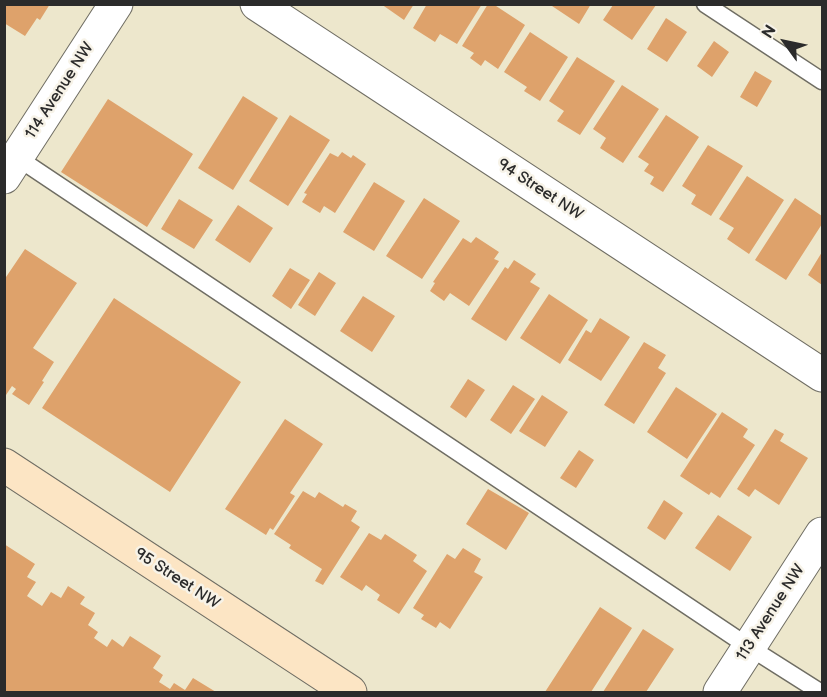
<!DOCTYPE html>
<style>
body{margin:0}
#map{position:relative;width:827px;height:697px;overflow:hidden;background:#ede7cc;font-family:"Balsamiq Sans",sans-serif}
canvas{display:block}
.frame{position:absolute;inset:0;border:6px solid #2b2b2b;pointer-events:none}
.north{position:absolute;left:755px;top:12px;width:60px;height:60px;-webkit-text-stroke:4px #f7f3e8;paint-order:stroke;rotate:303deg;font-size:16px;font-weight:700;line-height:24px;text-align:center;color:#2b2b2b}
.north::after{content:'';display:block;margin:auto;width:21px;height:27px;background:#2b2b2b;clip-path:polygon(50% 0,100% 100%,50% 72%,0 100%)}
</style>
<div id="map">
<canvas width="827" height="697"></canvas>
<div class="frame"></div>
<div class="north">N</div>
</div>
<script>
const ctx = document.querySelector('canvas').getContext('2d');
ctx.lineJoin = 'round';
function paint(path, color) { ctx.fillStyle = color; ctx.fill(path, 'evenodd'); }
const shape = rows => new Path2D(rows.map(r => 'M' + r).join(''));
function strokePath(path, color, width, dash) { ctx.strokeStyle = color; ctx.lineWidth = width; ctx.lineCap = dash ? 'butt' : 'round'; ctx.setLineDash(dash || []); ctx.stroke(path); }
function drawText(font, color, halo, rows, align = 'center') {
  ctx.font = font + ' "Balsamiq Sans",sans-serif'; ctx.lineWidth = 5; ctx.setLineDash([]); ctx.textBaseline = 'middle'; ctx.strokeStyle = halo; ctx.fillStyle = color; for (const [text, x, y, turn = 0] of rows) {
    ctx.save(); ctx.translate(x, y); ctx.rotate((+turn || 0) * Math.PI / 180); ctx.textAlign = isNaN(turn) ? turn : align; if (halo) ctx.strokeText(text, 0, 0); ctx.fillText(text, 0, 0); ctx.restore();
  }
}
paint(shape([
 [4,4,50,4,40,20,37,18,25,36,4,23],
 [381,4,414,4,404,20],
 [427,4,482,4,457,44,440,34,435,42,413,28],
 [488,4,493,4,525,25,498,69,485,60,481,66,470,58,474,53,462,46],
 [549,4,591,4,579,24],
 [613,5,656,5,632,40,603,20],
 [666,18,687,32,667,62,647,49],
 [530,32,568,57,540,101,524,91,527,87,504,72],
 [714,41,729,52,712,77,697,66],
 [577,57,615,81,580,135,557,121,564,111,549,101],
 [755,71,772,81,757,107,740,97],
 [622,85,659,109,623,163,600,148,606,138,593,129],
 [243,96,278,118,233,190,198,168],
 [108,99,193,154,147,227,61,172],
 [290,115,330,140,288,206,249,181],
 [666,115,699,137,663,192,650,184,654,177,644,171,649,164,638,157],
 [708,145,743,166,711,216,691,204,696,195,682,186],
 [342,152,351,158,353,155,366,164,335,213,324,206,320,213,302,202,307,194,304,193,330,153,338,157],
 [747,176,784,200,749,254,727,239,734,228,719,219],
 [374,182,405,201,374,251,343,232],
 [424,198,460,221,422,279,386,256],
 [795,198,822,216,822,224,786,280,755,260],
 [179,199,213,220,194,249,161,229],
 [238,205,273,228,250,263,215,240],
 [476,237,499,252,494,259,499,261,469,306,450,293,444,301,430,291,435,283,433,282,463,238,471,243],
 [25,249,77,283,33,348,54,362,42,381,44,382,29,405,12,394,16,389,12,386,4,398,4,280],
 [822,252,822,285,808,275],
 [514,260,536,274,530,282,540,288,506,341,471,319,505,267,508,269],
 [290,268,310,280,291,309,272,296],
 [319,272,336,283,315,316,298,305],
 [549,294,588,320,560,364,520,338],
 [363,296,395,316,372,352,340,331],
 [114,298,241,382,170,492,42,408],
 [600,318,630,337,601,381,568,360,586,330,591,333],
 [644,342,666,355,658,368,666,373,634,424,604,405],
 [468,379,485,390,466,418,450,407],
 [513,385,535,399,511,434,490,420],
 [676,387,717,414,687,459,647,432],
 [542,395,568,412,545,447,519,431],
 [722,412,748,429,743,437,755,445,720,498,711,492,709,495,680,476],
 [285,419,323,444,290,493,295,496,273,530,270,528,266,535,225,509],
 [775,429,784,434,780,441,808,458,779,505,755,489,749,497,737,489],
 [579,450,594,460,576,488,560,478],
 [488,489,529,513,506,550,466,524],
 [303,491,315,498,319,492,343,507,345,504,357,511,351,521,360,527,323,585,315,581,322,569,289,548,291,545,274,534],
 [664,500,683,513,665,540,647,528],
 [718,515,752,537,730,571,695,548],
 [369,533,381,540,385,534,417,555,413,561,427,571,399,614,377,600,380,595,366,585,362,591,340,577],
 [4,544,35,564,27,577,36,582,27,596,42,606,51,592,61,598,68,586,85,597,80,604,95,613,88,625,98,632,94,638,107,647,112,639,123,647,130,636,161,656,153,668,163,675,159,682,170,689,174,683,185,690,193,678,216,692,4,692],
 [463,548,481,559,474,572,483,577,450,629,440,622,436,628,421,619,424,615,413,608,447,554,455,559],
 [600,607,632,628,591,692,545,692],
 [643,629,674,649,646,692,603,692]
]), '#dea26b');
const lane = shape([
 [705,4,822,81],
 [12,154,749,647,820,692]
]);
const street = shape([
 [257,4,822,375],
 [4,177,116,4],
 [720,692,822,534]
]);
const secondary = shape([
 [4,465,350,692]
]);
strokePath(lane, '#6f6d63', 19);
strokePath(street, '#6f6d63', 35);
strokePath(secondary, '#6f6d63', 35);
strokePath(lane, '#fff', 16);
strokePath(street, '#fff', 33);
strokePath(secondary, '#fce5c4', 33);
drawText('16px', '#2b2b2b', '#f7f3e8', [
 ["114 Avenue NW",60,91,-57],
 ["94 Street NW",540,190,33],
 ["95 Street NW",177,579,33],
 ["113 Avenue NW",771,613,-57]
]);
</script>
